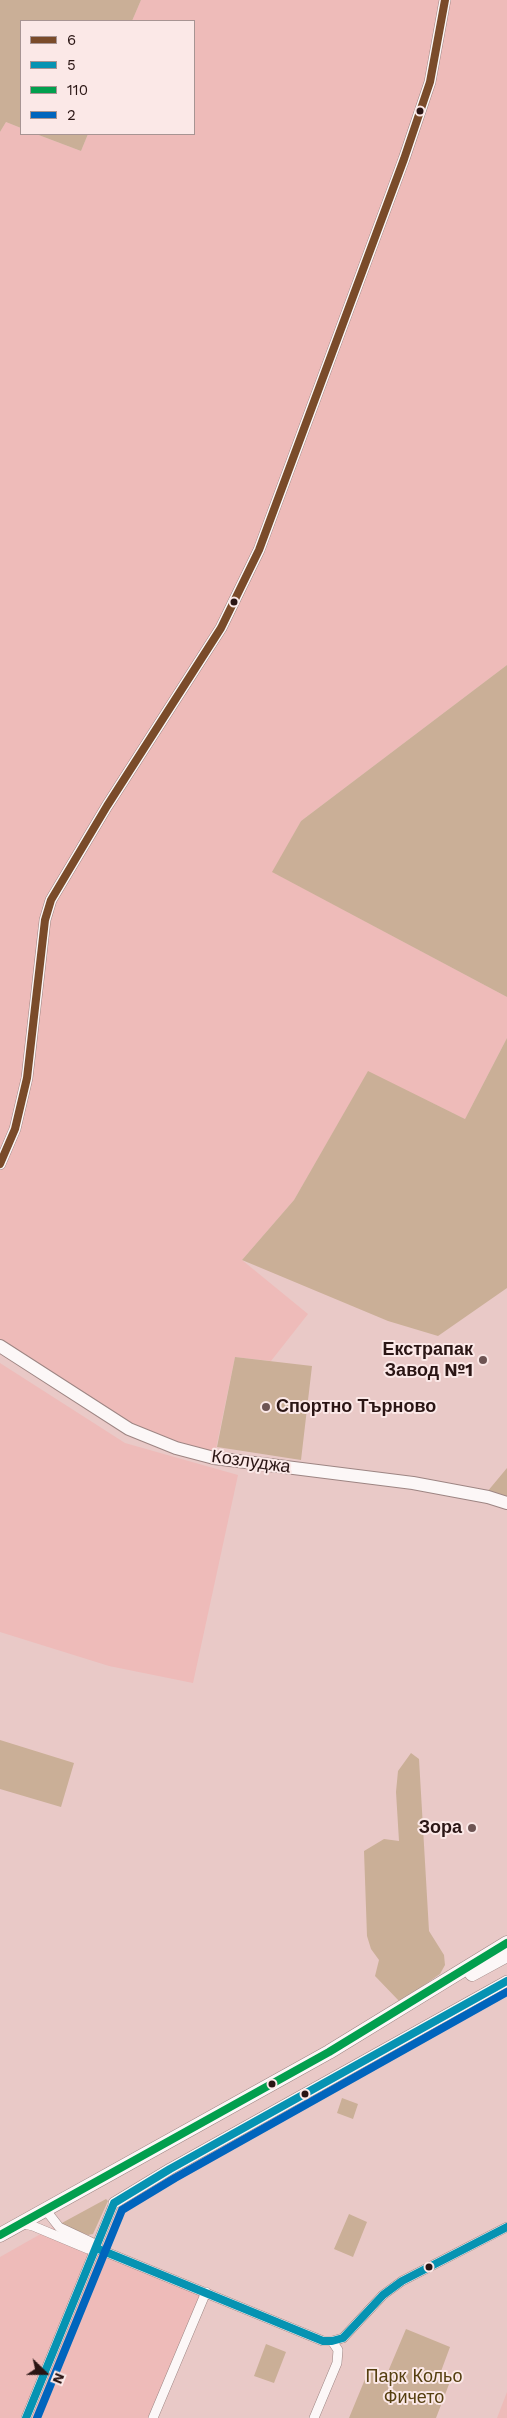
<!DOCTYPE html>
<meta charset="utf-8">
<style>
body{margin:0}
#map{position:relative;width:507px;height:2418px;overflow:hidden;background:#e9c9c7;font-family:"Work Sans",sans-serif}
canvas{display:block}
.legend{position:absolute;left:20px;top:20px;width:175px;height:115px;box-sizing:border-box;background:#fbe8e7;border:1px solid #a79493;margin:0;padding:6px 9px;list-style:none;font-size:15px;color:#2a1514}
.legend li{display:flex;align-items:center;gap:10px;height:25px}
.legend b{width:25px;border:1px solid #a79493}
.north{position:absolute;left:20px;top:2348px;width:50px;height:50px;-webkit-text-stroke:4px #fbe8e7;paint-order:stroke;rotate:112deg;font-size:14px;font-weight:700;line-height:20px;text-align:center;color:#2a1514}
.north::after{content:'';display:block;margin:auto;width:18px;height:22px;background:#2a1514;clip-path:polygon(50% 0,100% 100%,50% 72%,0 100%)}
</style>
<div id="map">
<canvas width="507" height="2418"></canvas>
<ul class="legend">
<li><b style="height:6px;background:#7a4b2a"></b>6</li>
<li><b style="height:6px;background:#0693b2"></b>5</li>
<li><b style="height:6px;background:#029f4e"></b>110</li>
<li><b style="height:6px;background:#0065bd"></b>2</li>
</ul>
<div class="north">N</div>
</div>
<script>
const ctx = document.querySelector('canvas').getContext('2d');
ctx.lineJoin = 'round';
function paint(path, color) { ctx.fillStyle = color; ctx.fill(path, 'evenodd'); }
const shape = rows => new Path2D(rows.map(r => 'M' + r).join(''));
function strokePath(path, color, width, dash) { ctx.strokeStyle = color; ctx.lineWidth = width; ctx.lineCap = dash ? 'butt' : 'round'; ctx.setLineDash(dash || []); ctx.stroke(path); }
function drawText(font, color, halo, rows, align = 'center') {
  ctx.font = font + ' "Work Sans",sans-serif'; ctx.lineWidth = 4; ctx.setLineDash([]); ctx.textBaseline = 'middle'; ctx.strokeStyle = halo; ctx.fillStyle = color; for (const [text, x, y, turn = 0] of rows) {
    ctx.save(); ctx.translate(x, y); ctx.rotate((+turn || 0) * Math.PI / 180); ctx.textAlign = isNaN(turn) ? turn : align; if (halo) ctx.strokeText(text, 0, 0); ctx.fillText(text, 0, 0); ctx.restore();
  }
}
paint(shape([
 [141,0,507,0,507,665,301,821,273,872,507,997,507,1038,465,1119,368,1072,294,1200,242,1260,308,1314,271,1361,235,1357,214,1458,158,1442,0,1344,0,132,6,122,21,128,21,134,36,134,81,151,88,134,194,134,194,21,132,21],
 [0,1363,125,1443,238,1475,193,1683,109,1666,0,1632],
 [53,2227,96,2248,206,2292,153,2418,0,2418,0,2257],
 [507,2392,507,2418,497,2418]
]), '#eebbb9');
paint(shape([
 [0,0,141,0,132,21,21,21,21,128,6,122,0,132],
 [36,134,88,134,81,151],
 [507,665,507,997,272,872,301,821],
 [507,1038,507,1288,438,1336,388,1321,242,1260,294,1200,368,1071,465,1119],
 [235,1357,312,1366,301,1460,217,1447],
 [507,1468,507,1498,487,1492],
 [0,1740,74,1763,61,1807,0,1789],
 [411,1753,419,1759,429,1931,444,1955,445,1965,440,1974,400,2002,375,1976,379,1960,371,1949,367,1936,364,1851,384,1839,399,1841,396,1792,398,1771],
 [342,2098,358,2104,353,2119,337,2113],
 [106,2199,108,2201,93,2234,88,2235,60,2224],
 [349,2214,367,2222,353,2257,334,2249],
 [406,2329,450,2347,440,2374,451,2379,436,2418,349,2418,370,2367,387,2374],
 [266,2344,286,2352,274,2383,254,2376]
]), '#caaf97');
const minor = shape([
 [45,2209,59,2227,91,2242,96,2248,323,2341,332,2341,343,2338,383,2295,402,2281,507,2227],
 [20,2223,33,2226,88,2249,96,2248],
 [26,2418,114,2203],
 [153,2418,206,2292],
 [314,2418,337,2363,338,2350,332,2341]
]);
const tertiary = shape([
 [0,1164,15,1129,27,1078,45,920,51,900,107,806,221,628,259,550,404,159,430,82,445,0],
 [114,2203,170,2169,507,1981]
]);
const secondary = shape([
 [0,1346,129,1429,176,1448,214,1458,413,1483,488,1497,507,1503]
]);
const primary = shape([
 [472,1974,507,1955],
 [0,2235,329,2052,507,1943]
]);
strokePath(minor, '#9d8583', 10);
strokePath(tertiary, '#9d8583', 12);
strokePath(secondary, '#9d8583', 14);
strokePath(primary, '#9d8583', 15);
strokePath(minor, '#fcf7f7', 9);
strokePath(tertiary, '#fcf7f7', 11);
strokePath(secondary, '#fcf7f7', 12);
strokePath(primary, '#fcf7f7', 14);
strokePath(shape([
 [0,1164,15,1129,27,1078,45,920,51,900,107,806,221,628,259,550,404,159,430,82,445,0]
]), '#7a4b2a', 8);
strokePath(shape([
 [96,2248,323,2341,332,2341,343,2338,383,2295,402,2281,507,2227],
 [26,2418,114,2203,170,2169,507,1981]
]), '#0693b2', 8);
strokePath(shape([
 [0,2235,329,2052,507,1943]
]), '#029f4e', 8);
strokePath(shape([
 [37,2418,122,2210,175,2178,507,1992]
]), '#0065bd', 8);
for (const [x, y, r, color] of [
 [420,111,4.5,"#2a1514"],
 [234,602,4.5,"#2a1514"],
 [483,1360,5,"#6d5453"],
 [266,1407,5,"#6d5453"],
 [472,1828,5,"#6d5453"],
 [272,2084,4.5,"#2a1514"],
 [305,2094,4.5,"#2a1514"],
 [429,2267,4.5,"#2a1514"]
]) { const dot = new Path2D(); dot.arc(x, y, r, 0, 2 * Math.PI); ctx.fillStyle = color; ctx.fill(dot); strokePath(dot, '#fbe8e7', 2); }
drawText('bold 18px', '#2a1514', '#fbe8e7', [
 ["Екстрапак",473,1350],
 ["Завод №1",473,1371],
 ["Спортно Търново",276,1407,"left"],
 ["Зора",462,1828]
], 'right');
drawText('18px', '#2a1514', '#fbe8e7', [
 ["Козлуджа",251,1462,8]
]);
drawText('18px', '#553f0f', '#fbe8e7', [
 ["Парк Кольо",414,2377],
 ["Фичето",414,2398]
]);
</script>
